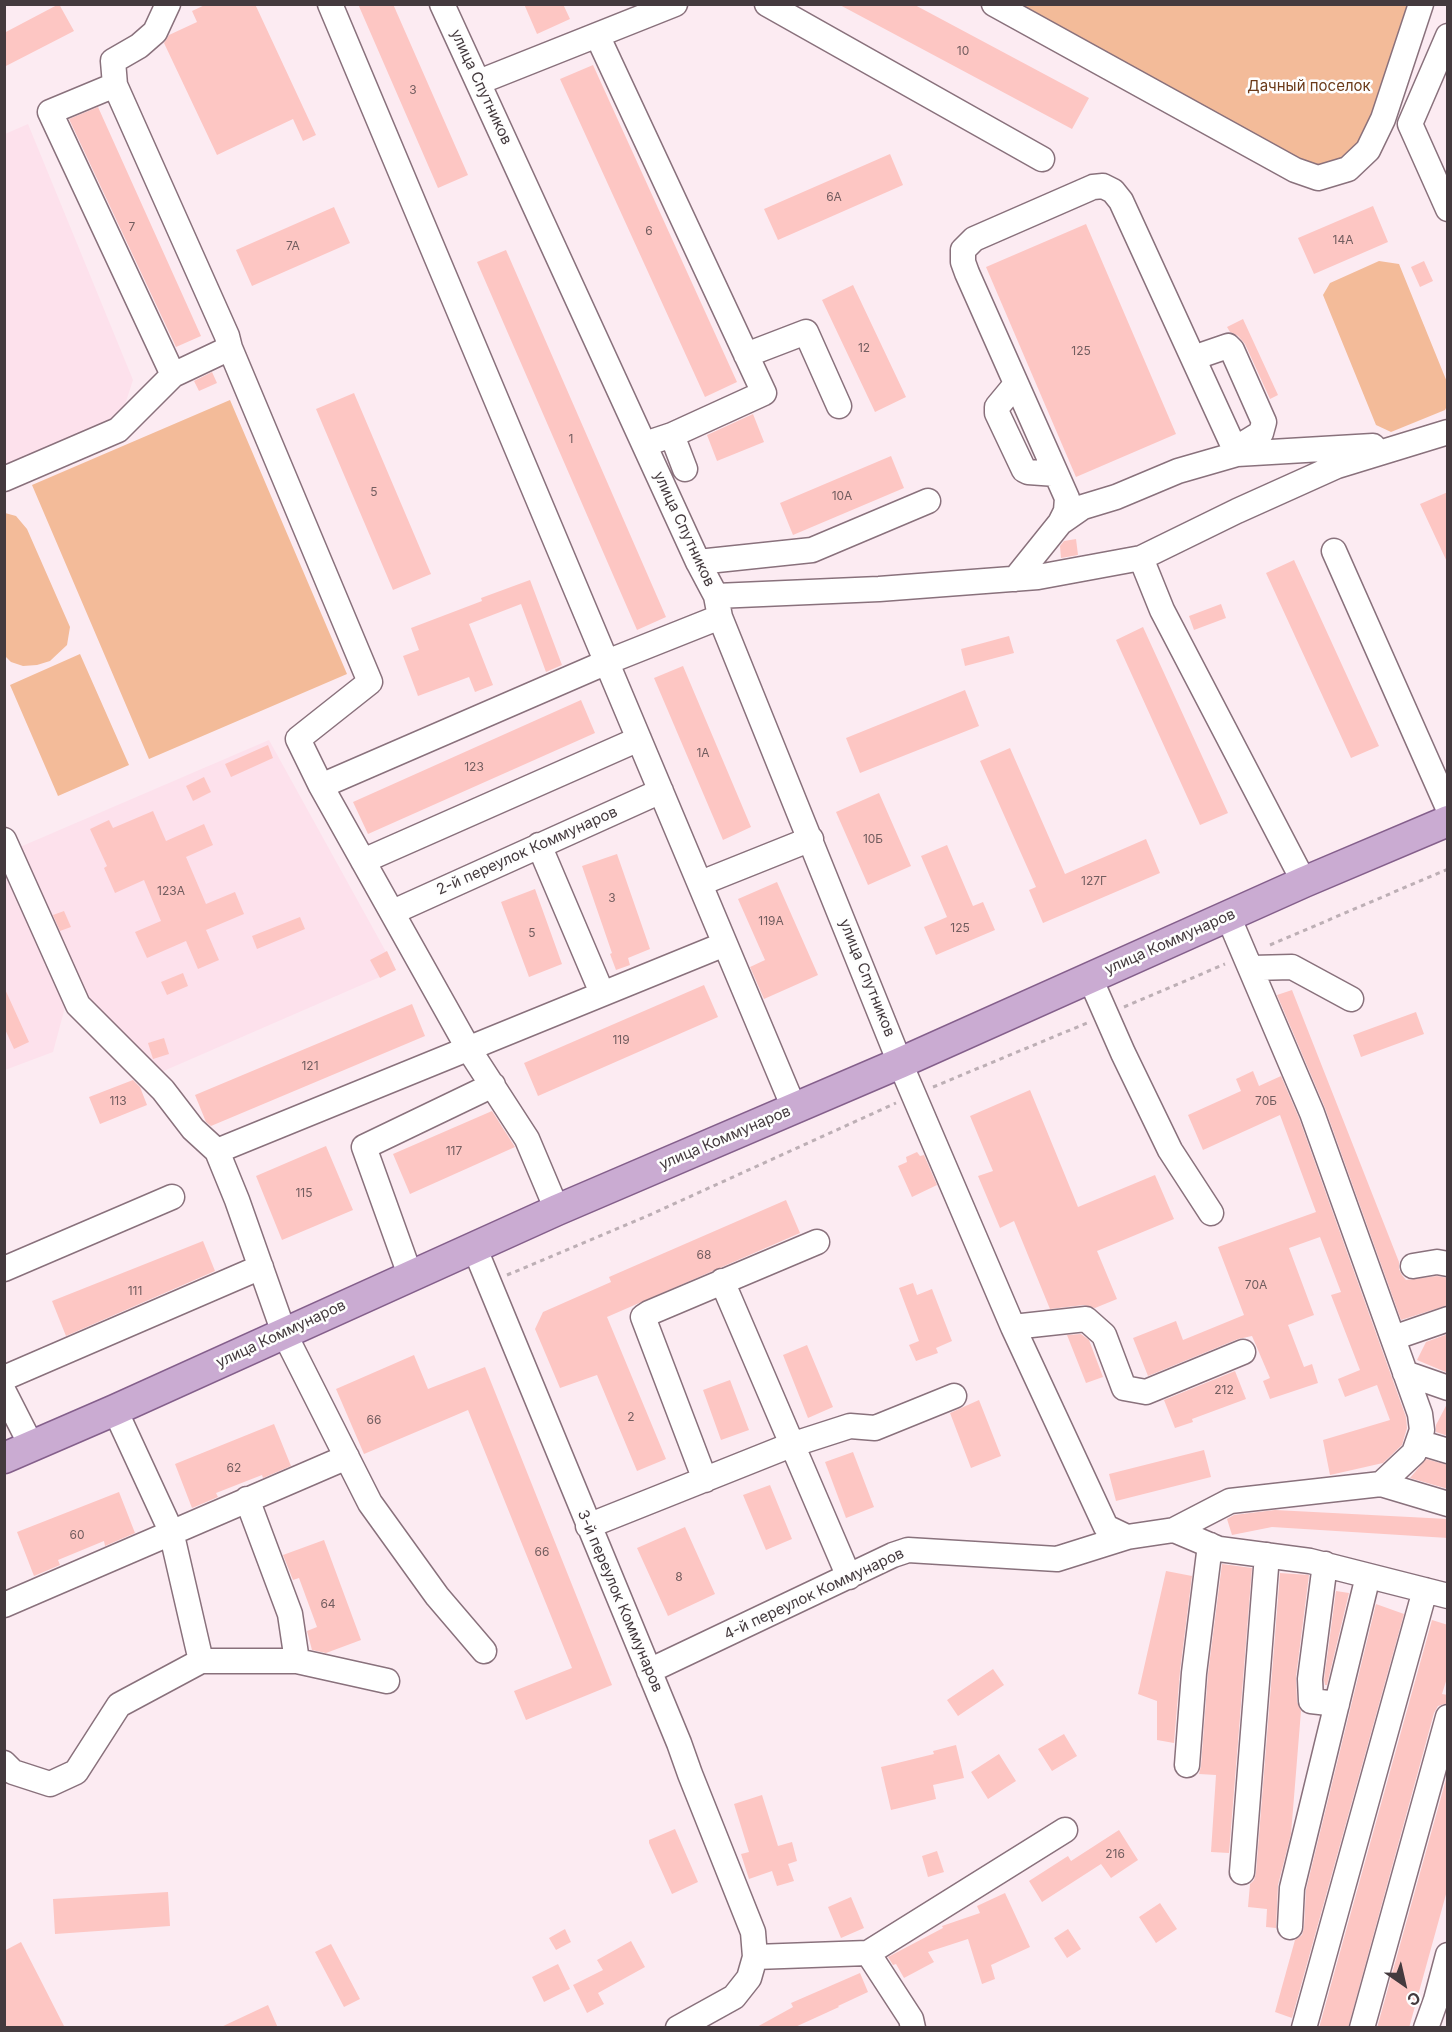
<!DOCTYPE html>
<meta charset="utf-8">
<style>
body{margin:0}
#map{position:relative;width:1452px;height:2032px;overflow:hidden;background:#fcebf2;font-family:Inter,sans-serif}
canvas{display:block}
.frame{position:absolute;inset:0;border:6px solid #443a3e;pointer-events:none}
.north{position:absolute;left:1374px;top:1954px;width:60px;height:60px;-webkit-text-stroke:4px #fefefe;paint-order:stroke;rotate:146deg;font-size:16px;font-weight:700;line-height:24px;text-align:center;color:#443a3e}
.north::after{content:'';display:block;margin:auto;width:21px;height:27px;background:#443a3e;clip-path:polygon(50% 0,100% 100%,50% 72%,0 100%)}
</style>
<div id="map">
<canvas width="1452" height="2032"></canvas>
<div class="frame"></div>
<div class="north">С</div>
</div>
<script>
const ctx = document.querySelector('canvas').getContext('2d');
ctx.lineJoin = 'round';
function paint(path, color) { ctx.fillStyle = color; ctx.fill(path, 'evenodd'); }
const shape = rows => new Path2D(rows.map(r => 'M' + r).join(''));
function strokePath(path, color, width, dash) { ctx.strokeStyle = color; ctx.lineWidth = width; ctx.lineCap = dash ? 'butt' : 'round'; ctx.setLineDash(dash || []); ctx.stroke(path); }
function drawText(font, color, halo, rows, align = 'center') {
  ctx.font = font + ' Inter,sans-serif'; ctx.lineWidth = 5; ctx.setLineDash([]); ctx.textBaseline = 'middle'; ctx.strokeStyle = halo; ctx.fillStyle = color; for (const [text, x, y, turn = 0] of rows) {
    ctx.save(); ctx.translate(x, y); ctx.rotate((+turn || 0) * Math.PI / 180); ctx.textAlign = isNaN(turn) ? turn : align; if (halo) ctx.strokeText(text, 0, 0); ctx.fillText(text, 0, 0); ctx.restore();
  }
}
paint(shape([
 [28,124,133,380,119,423,5,472,5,134],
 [269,740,396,970,159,1073,82,998,13,850],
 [4,862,68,996,53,1052,5,1070]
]), '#fde1ec');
paint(shape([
 [994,5,1421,5,1368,150,1318,178],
 [1379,261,1399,264,1447,382,1447,406,1445,410,1391,432,1376,425,1323,295,1330,283],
 [230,400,347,674,149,759,32,485],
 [5,513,16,516,27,529,70,627,67,645,50,661,37,665,23,666,11,662,5,656],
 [80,654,129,765,58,796,10,685]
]), '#f3bb99');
paint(shape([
 [59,4,74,31,4,67,4,33],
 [207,4,255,4,316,135,303,141,293,119,217,155,164,43,169,35,197,22,192,11],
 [358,4,393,4,468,175,438,188],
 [524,4,563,4,570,19,537,34],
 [838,4,913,4,1089,98,1072,129],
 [593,65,737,382,705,397,560,79],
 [98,107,201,336,176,347,69,119],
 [890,154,903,185,778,240,764,209],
 [1373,206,1388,242,1314,274,1298,238],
 [334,207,350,243,252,286,236,250],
 [1086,224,1176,434,1076,477,986,267],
 [506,250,666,617,637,630,477,262],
 [1424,261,1433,281,1420,287,1411,267],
 [853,285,906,397,875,412,822,300],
 [1243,319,1278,395,1270,399,1245,344,1238,336,1230,332,1227,327],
 [212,372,217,383,199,391,194,381],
 [354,393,431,574,393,590,316,409],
 [753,414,764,442,717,461,707,435],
 [891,456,904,488,793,535,780,503],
 [1448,492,1448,564,1420,504],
 [1076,539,1078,555,1061,558,1060,546,1064,541],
 [1294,560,1379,746,1351,758,1266,573],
 [530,580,562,665,546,672,521,604,469,624,493,685,475,692,469,677,418,696,403,656,419,650,411,628,482,601,481,598],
 [1221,604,1226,618,1194,630,1189,616],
 [1143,627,1228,813,1200,825,1116,640],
 [1009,636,1014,653,965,666,961,649],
 [683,666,751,827,723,840,654,678],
 [965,690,979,726,860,773,846,738],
 [581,700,595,733,368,834,353,802],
 [268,745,273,758,231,777,225,764],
 [1010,748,1065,874,1146,839,1160,873,1043,923,1029,890,1036,887,980,761],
 [204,777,211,792,193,801,186,786],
 [879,793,911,866,868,885,836,812],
 [153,811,166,841,204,824,213,845,186,857,206,904,235,892,244,914,206,930,219,960,198,969,186,941,147,958,135,932,161,921,144,880,115,893,104,868,107,866,90,829,109,820,113,828],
 [947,845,973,906,983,902,995,930,936,955,924,927,947,917,921,856],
 [617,854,650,949,628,958,630,965,616,970,610,954,612,953,582,866],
 [777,882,818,975,764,999,750,967,765,960,738,899],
 [535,889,562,964,529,977,501,902],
 [64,911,71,927,60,931,53,915],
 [300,917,305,929,257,949,252,936],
 [387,951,396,970,380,978,370,960],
 [183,973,188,986,167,995,161,982],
 [704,985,718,1017,538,1096,524,1063],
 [4,987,29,1042,14,1049,4,1027],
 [1292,990,1399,1262,1399,1269,1402,1275,1406,1280,1437,1276,1448,1278,1448,1305,1401,1320,1325,1108,1277,995],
 [412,1004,425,1036,211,1126,206,1122,195,1095],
 [1416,1012,1424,1034,1361,1057,1353,1035],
 [164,1038,169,1054,153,1059,148,1043],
 [1253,1071,1259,1086,1281,1076,1299,1118,1406,1417,1407,1428,1402,1445,1383,1463,1330,1475,1323,1440,1390,1420,1377,1385,1345,1397,1338,1379,1360,1370,1331,1295,1341,1292,1320,1237,1289,1248,1314,1315,1288,1325,1304,1367,1312,1364,1318,1383,1270,1399,1263,1381,1270,1378,1252,1336,1238,1339,1148,1376,1133,1338,1176,1321,1183,1340,1244,1315,1218,1247,1316,1212,1280,1115,1203,1150,1188,1115,1241,1091,1236,1079],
 [133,1080,140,1087,147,1105,100,1124,89,1097],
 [1030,1090,1078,1207,1155,1175,1174,1219,1097,1251,1117,1299,1095,1308,1084,1305,1050,1309,1014,1221,1000,1228,978,1176,993,1171,970,1116],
 [492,1111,515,1147,410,1194,393,1154],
 [326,1146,353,1210,282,1240,256,1176],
 [917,1152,920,1156,924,1155,937,1185,912,1197,898,1166,907,1162,906,1157],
 [786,1200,800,1233,607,1317,666,1459,637,1471,597,1375,560,1388,535,1329,543,1312,611,1282,609,1277],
 [203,1241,215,1271,66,1336,52,1301],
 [913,1283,917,1295,932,1289,952,1341,936,1348,938,1353,916,1361,909,1345,919,1341,899,1288],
 [1081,1334,1089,1340,1103,1377,1086,1383,1067,1335],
 [1448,1334,1448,1373,1417,1360,1426,1342],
 [807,1345,833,1407,808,1418,783,1355],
 [414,1355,428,1389,485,1367,612,1685,526,1720,514,1691,572,1668,468,1410,364,1454,336,1389],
 [1235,1371,1246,1399,1192,1419,1193,1422,1175,1428,1164,1400],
 [730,1380,749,1430,721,1440,703,1390],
 [979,1400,1001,1456,971,1468,950,1413],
 [1448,1402,1448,1436,1436,1432,1436,1425],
 [274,1424,291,1466,263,1478,262,1475,216,1493,218,1497,192,1508,175,1464],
 [1204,1450,1211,1477,1116,1501,1109,1474],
 [853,1452,874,1507,846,1518,825,1462],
 [1426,1459,1448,1465,1448,1489,1410,1478],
 [770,1485,792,1539,766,1550,743,1495],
 [119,1492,135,1533,105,1546,104,1541,58,1560,60,1565,34,1576,17,1532],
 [1275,1510,1448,1519,1448,1538,1272,1527,1232,1535,1227,1519,1234,1515],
 [685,1527,715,1594,668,1616,637,1548],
 [324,1540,361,1640,326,1653,312,1650,307,1631,317,1627,299,1578,293,1580,283,1555],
 [1222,1564,1252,1568,1229,1853,1211,1852,1216,1775,1199,1774,1201,1766,1208,1674],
 [1166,1571,1192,1576,1180,1671,1174,1743,1157,1740,1157,1701,1138,1694],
 [1280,1573,1309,1575,1296,1677,1297,1702,1301,1711,1291,1834,1278,1885,1276,1928,1266,1927,1267,1909,1248,1907,1250,1884,1254,1880,1256,1873],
 [1336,1591,1349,1593,1327,1685,1325,1685,1324,1680],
 [1376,1604,1404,1614,1292,2018,1275,2012,1295,1940,1302,1935,1304,1928,1306,1890],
 [1432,1620,1448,1625,1448,1675,1442,1694,1448,1695,1448,1703,1438,1706,1434,1713,1348,2028,1319,2028],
 [993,1669,1004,1685,958,1716,947,1700],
 [1064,1734,1077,1756,1052,1771,1038,1749],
 [956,1745,964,1778,933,1785,936,1799,891,1810,881,1767,934,1754,933,1751],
 [999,1754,1016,1781,988,1799,971,1772],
 [1448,1772,1448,1887,1409,2028,1377,2028],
 [762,1795,778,1846,792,1842,797,1861,788,1864,794,1881,777,1886,772,1871,749,1879,741,1854,749,1852,734,1804],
 [675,1829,698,1882,672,1894,649,1843,649,1840],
 [1119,1830,1138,1860,1111,1878,1101,1864,1042,1902,1029,1881,1068,1856,1071,1861],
 [937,1851,944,1872,928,1877,922,1856],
 [168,1892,170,1926,55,1934,53,1899],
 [1005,1893,1030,1947,991,1965,995,1979,982,1984,968,1939,928,1952,934,1962,904,1978,896,1964,893,1965,888,1957,943,1928,942,1926,980,1913,977,1906],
 [851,1897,864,1928,841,1938,828,1907],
 [1160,1903,1177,1929,1156,1943,1139,1917],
 [565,1929,571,1942,556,1950,549,1938],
 [1068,1929,1081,1949,1067,1958,1054,1938],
 [631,1941,645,1967,598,1993,604,2004,587,2013,573,1985,603,1970,597,1960],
 [21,1942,39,1977,65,2028,4,2028,4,1951],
 [331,1944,360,1999,344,2007,315,1952],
 [558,1964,570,1989,544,2002,532,1977],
 [860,1973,868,1992,838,2006,839,2007,793,2028,755,2028,793,2007,791,2003],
 [268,2005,278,2028,219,2028]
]), '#fdc6c3');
const minor = shape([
 [330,4,794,1108],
 [442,4,698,562,716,596,720,617,900,1063,1013,1327,1106,1527,1127,1537,1174,1530,1219,1549,1310,1561,1448,1596],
 [767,4,1042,159],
 [994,4,1295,170,1318,178,1348,169,1368,150,1383,119,1421,4],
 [597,35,764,393,672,435,645,444],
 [1448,36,1410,124,1448,209],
 [479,82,675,4],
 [115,85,50,112,173,375],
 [230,348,370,682,298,739,321,786],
 [746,355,806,332,839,406],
 [1193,358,1228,346,1232,350,1264,422,1261,433,1235,449],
 [1016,384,997,407,997,413,1024,470,1028,472,1056,474],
 [672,435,685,469],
 [4,479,118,430,173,375,230,348,227,336,115,85,113,61,139,46,155,32,168,4],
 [1060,523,1066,511,1067,498,967,273,963,262,963,250,974,239,1093,187,1103,186,1113,191,1121,201,1237,454],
 [1334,551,1448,808],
 [1141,558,1162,610,1304,882],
 [698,562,812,550,928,501],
 [1015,579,1060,523,1083,507,1116,497,1178,471,1237,454,1373,446],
 [716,596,879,589,1038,577,1141,558,1237,511,1337,466,1448,432],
 [4,840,78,1005,163,1090,193,1129,217,1151,237,1200,284,1333,370,1503,437,1596,484,1651],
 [539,845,602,993],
 [363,861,639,739],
 [701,883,811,839],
 [393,912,661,791],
 [1252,968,1292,967,1351,999],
 [1090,978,1123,1053,1170,1150,1211,1213],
 [217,1151,725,944],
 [557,1210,527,1139,468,1048,321,786,607,662,720,617],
 [475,1249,679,1743,690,1774,753,1932,755,1957,749,1978,734,1997,678,2028],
 [1413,1266,1437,1262,1448,1264],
 [4,1269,172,1197],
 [410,1275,364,1147,493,1085],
 [722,1281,849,1577],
 [1013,1327,1086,1319,1104,1335,1124,1388,1146,1392,1243,1352],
 [1393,1338,1448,1319],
 [1405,1373,1448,1388],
 [4,1378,261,1267],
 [4,1392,31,1445],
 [115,1410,171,1531,201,1661],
 [1418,1442,1448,1451],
 [705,1480,643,1317,649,1313,817,1242],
 [1381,1484,1448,1504],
 [247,1499,290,1614,297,1661],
 [588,1526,791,1445,850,1426,875,1428,954,1396],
 [1174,1530,1230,1501,1381,1484,1414,1453,1422,1430,1420,1414,1312,1113,1228,916],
 [1325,1564,1310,1679,1311,1701,1337,1704],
 [4,1605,347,1457],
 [649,1671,893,1555,908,1550,1057,1559,1127,1537],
 [4,1763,13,1772,50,1784,76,1772,119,1705,201,1661,297,1661,387,1681],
 [1187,1765,1194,1673,1210,1545],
 [1242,1872,1267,1555],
 [1290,1927,1292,1888,1368,1576],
 [868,1953,911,2019,913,2028],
 [755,1957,868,1953,1065,1830],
 [1304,2028,1425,1590],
 [1362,2028,1448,1717],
 [1426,2028,1436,2000,1448,1955]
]);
const major = shape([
 [4,1458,115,1410,557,1210,900,1063,1304,882,1448,821]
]);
strokePath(minor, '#89717c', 27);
strokePath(major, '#845f8b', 33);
strokePath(shape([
 [1270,945,1448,869],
 [1124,1007,1225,964],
 [933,1087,1087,1023],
 [507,1275,645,1217,896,1103]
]), '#bdafb5', 3, [4.5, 4.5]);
strokePath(minor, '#fff', 24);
strokePath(major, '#caabd2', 30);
drawText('12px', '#725d5f', null, [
 ["10",963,51],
 ["3",413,90],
 ["6А",834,197],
 ["7",132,227],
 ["6",649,231],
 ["14А",1343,240],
 ["7А",293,246],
 ["12",864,348],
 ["125",1081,351],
 ["1",571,439],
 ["5",374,492],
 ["10А",842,496],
 ["1А",703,753],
 ["123",474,767],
 ["10Б",873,839],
 ["127Г",1094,881],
 ["123А",171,891],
 ["3",612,898],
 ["119А",771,921],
 ["125",960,928],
 ["5",532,933],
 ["119",621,1040],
 ["121",310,1066],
 ["113",118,1101],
 ["70Б",1266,1101],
 ["117",454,1151],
 ["115",304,1193],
 ["68",704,1255],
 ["70А",1256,1285],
 ["111",135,1291],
 ["212",1224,1390],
 ["2",631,1417],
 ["66",374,1420],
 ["62",234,1468],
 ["60",77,1535],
 ["66",542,1552],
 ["8",679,1577],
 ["64",328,1604],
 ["216",1115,1854]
]);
drawText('15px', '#6b3a19', '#fefefe', [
 ["Дачный поселок",1309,86]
]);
drawText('15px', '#443a3e', '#fefefe', [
 ["улица Спутников",481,87,65],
 ["улица Спутников",684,529,65],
 ["2-й переулок Коммунаров",527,851,-24],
 ["улица Коммунаров",1170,942,-24],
 ["улица Спутников",867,978,68],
 ["улица Коммунаров",725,1138,-23],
 ["улица Коммунаров",281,1334,-25],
 ["4-й переулок Коммунаров",814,1594,-25],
 ["3-й переулок Коммунаров",620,1601,67]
]);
</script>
